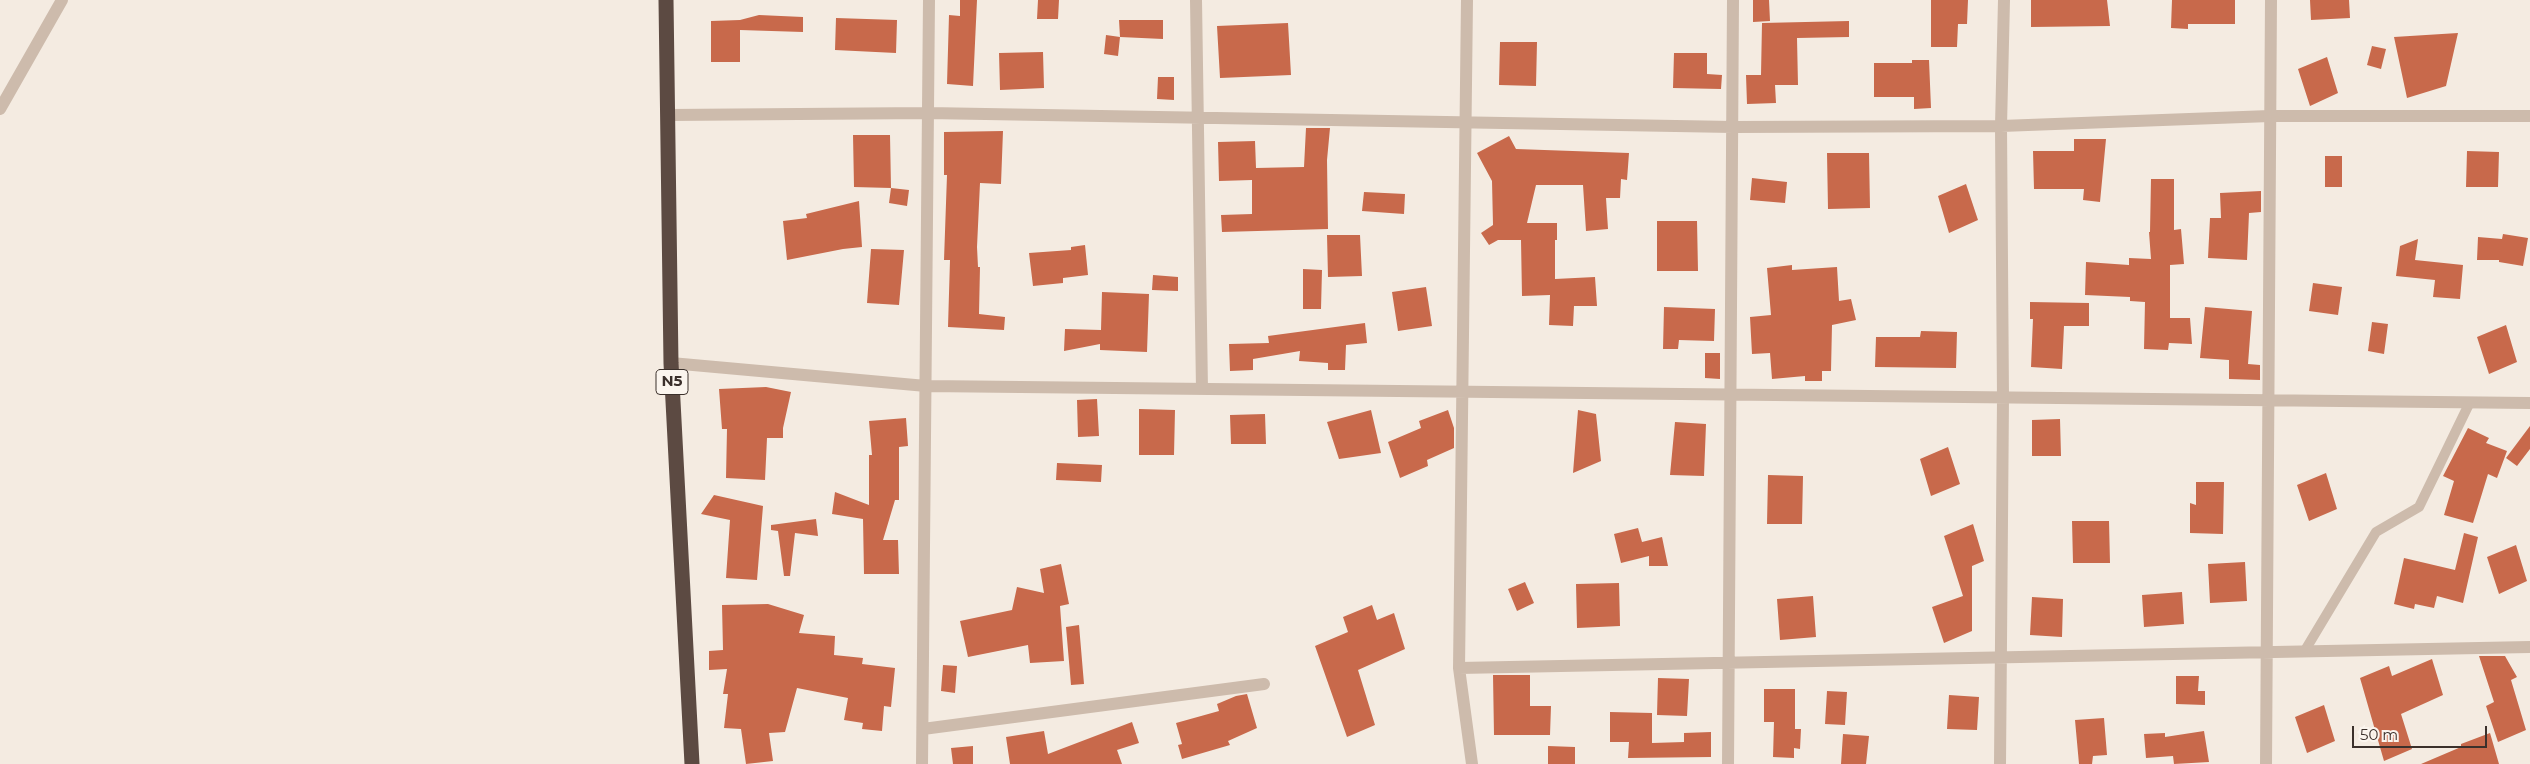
<!DOCTYPE html>
<style>
body{margin:0}
#map{position:relative;width:2530px;height:764px;overflow:hidden;background:#f4ebe1;font-family:Montserrat,sans-serif}
canvas{display:block}
.scale{position:absolute;left:2352px;top:726px;width:135px;height:22px;box-sizing:border-box;border:2px solid #3b302b;border-top:0;padding-left:6px;font-size:15px;line-height:18px;white-space:nowrap;color:#3b302b;-webkit-text-stroke:4px #fbf5ee;paint-order:stroke}
</style>
<div id="map">
<canvas width="2530" height="764"></canvas>
<div class="scale">50 m</div>
</div>
<script>
const ctx = document.querySelector('canvas').getContext('2d');
ctx.lineJoin = 'round';
function paint(path, color) { ctx.fillStyle = color; ctx.fill(path, 'evenodd'); }
const shape = rows => new Path2D(rows.map(r => 'M' + r).join(''));
function strokePath(path, color, width, dash) { ctx.strokeStyle = color; ctx.lineWidth = width; ctx.lineCap = dash ? 'butt' : 'round'; ctx.setLineDash(dash || []); ctx.stroke(path); }
function drawText(font, color, halo, rows, align = 'center') {
  ctx.font = font + ' Montserrat,sans-serif'; ctx.lineWidth = 4; ctx.setLineDash([]); ctx.textBaseline = 'middle'; ctx.strokeStyle = halo; ctx.fillStyle = color; for (const [text, x, y, turn = 0] of rows) {
    ctx.save(); ctx.translate(x, y); ctx.rotate((+turn || 0) * Math.PI / 180); ctx.textAlign = isNaN(turn) ? turn : align; if (halo) ctx.strokeText(text, 0, 0); ctx.fillText(text, 0, 0); ctx.restore();
  }
}
paint(shape([
 [960,0,977,0,973,86,947,84,949,15,960,16],
 [1038,0,1059,0,1058,19,1037,19],
 [1753,0,1769,0,1770,21,1753,22],
 [1931,0,1968,0,1967,24,1958,24,1957,47,1931,47],
 [2031,0,2107,0,2110,26,2031,27],
 [2172,0,2235,0,2235,24,2188,24,2188,29,2171,28],
 [2310,0,2349,0,2350,18,2311,20],
 [759,15,803,17,803,32,740,30,740,62,711,62,711,21,740,20],
 [836,18,897,20,896,53,835,50],
 [1119,20,1163,20,1163,39,1120,37],
 [1849,21,1849,37,1797,38,1798,85,1775,85,1776,103,1747,104,1746,75,1761,75,1762,23],
 [1288,23,1291,75,1220,78,1217,26],
 [2458,33,2446,86,2407,98,2394,37],
 [1106,35,1120,37,1118,56,1104,54],
 [1500,42,1537,42,1536,86,1499,85],
 [2372,46,2386,49,2381,69,2367,65],
 [1043,52,1044,88,1000,90,999,53],
 [1674,53,1707,53,1707,74,1722,75,1721,89,1673,88],
 [2327,57,2338,93,2310,106,2298,69],
 [1912,60,1929,60,1931,108,1914,109,1914,97,1874,97,1874,63,1912,63],
 [1158,77,1174,77,1174,100,1157,99],
 [1306,128,1330,128,1327,160,1328,229,1222,232,1221,215,1252,214,1252,180,1219,181,1218,142,1255,141,1256,168,1304,167],
 [1003,131,1001,184,980,183,977,247,978,267,980,267,979,314,1005,317,1004,330,948,327,950,260,944,260,947,175,944,175,944,132],
 [853,135,890,135,891,188,854,187],
 [1509,136,1516,149,1629,153,1627,180,1621,179,1620,198,1606,198,1608,229,1586,231,1583,185,1536,185,1527,223,1557,223,1557,240,1555,240,1555,279,1595,277,1597,306,1574,306,1573,326,1549,325,1550,295,1522,296,1521,240,1498,240,1489,245,1481,233,1493,225,1492,181,1477,153],
 [2074,139,2106,139,2100,202,2083,200,2084,189,2034,189,2033,151,2074,151],
 [2467,151,2499,152,2498,187,2466,187],
 [1827,153,1869,153,1870,208,1828,209],
 [2325,156,2342,156,2342,187,2325,187],
 [1752,178,1787,182,1785,203,1750,200],
 [2151,179,2174,179,2174,230,2181,229,2184,264,2170,265,2170,318,2190,318,2192,344,2169,343,2168,350,2144,349,2145,302,2130,301,2130,297,2085,295,2086,262,2129,265,2129,258,2151,259,2149,232,2150,232],
 [1966,184,1978,220,1949,233,1938,196],
 [891,188,909,190,907,206,889,203],
 [2261,191,2261,212,2249,213,2247,260,2208,258,2210,218,2221,218,2220,193],
 [1364,192,1405,194,1404,214,1362,211],
 [859,201,862,247,843,249,787,260,783,221,807,218,806,214],
 [1657,221,1697,221,1698,271,1657,271],
 [2503,234,2528,238,2523,266,2499,262,2499,260,2477,260,2478,237,2502,239],
 [1327,235,1360,235,1362,276,1328,277],
 [2418,239,2415,260,2463,265,2460,299,2433,297,2435,280,2396,276,2400,246],
 [1085,245,1088,275,1063,278,1063,283,1033,286,1029,253,1071,250,1071,247],
 [871,249,904,250,899,305,867,303],
 [1792,265,1792,270,1837,267,1839,301,1851,299,1856,320,1832,325,1831,371,1822,371,1822,381,1805,381,1805,376,1772,379,1770,353,1752,354,1750,317,1771,315,1767,268],
 [1303,269,1322,270,1321,309,1303,309],
 [1153,275,1178,277,1178,291,1152,290],
 [2313,283,2342,287,2338,315,2309,311],
 [1426,287,1432,326,1398,331,1392,292],
 [1102,292,1149,294,1147,352,1100,350,1100,344,1064,351,1065,329,1101,330],
 [2030,302,2089,303,2089,326,2064,326,2062,369,2031,367,2033,319,2030,319],
 [1664,307,1715,309,1714,341,1679,340,1678,349,1663,349],
 [2205,307,2252,311,2248,364,2260,365,2260,380,2229,379,2229,360,2200,358],
 [2372,322,2388,324,2384,354,2368,351],
 [1365,323,1367,343,1346,345,1345,370,1328,370,1328,363,1299,361,1300,351,1253,359,1253,370,1230,371,1229,344,1269,343,1268,336],
 [2506,325,2517,362,2489,374,2477,337],
 [1921,331,1957,332,1956,368,1875,367,1876,337,1920,337],
 [1705,353,1720,353,1720,379,1705,378],
 [766,387,791,392,783,428,783,438,767,438,765,480,726,478,727,429,722,429,719,389],
 [1097,399,1099,436,1078,437,1077,400],
 [1139,409,1175,410,1174,455,1139,455],
 [1371,410,1381,453,1339,459,1327,422],
 [1448,410,1454,428,1454,448,1427,460,1428,466,1400,478,1388,442,1421,428,1419,421],
 [1578,410,1596,414,1601,461,1573,473],
 [1265,414,1266,444,1231,444,1230,415],
 [906,418,908,446,899,447,899,500,895,500,883,540,898,540,899,574,864,574,863,519,832,514,835,492,869,505,869,455,872,455,869,421],
 [2060,419,2061,456,2032,456,2032,420],
 [1675,422,1706,424,1704,476,1670,475],
 [2530,426,2530,449,2517,466,2506,458],
 [2468,428,2489,438,2486,443,2507,451,2497,478,2488,474,2473,523,2444,515,2454,481,2443,476],
 [1948,447,1960,484,1931,496,1920,459],
 [1057,463,1102,465,1101,482,1056,480],
 [2326,473,2337,509,2309,521,2297,485],
 [1768,475,1803,476,1802,524,1767,524],
 [2196,482,2224,482,2223,534,2190,533,2190,503,2196,505],
 [714,495,763,506,757,580,726,578,730,520,701,514],
 [816,519,818,536,795,533,790,576,784,576,778,531,771,530,771,525],
 [2072,521,2109,521,2110,563,2073,563],
 [1973,524,1984,561,1972,566,1972,631,1944,643,1932,607,1963,596,1944,536],
 [1638,528,1642,542,1662,537,1668,566,1649,566,1649,556,1621,563,1614,534],
 [2464,533,2478,537,2463,603,2437,596,2434,608,2415,604,2414,609,2394,604,2404,558,2455,570],
 [2516,545,2527,581,2499,594,2487,557],
 [2245,562,2247,601,2210,603,2208,564],
 [1061,564,1069,604,1060,606,1064,661,1030,663,1028,645,968,657,960,621,1012,610,1017,587,1044,593,1040,569],
 [1525,582,1534,603,1517,611,1508,589],
 [1619,583,1620,626,1577,628,1576,584],
 [2182,592,2184,624,2144,627,2142,595],
 [1813,596,1816,637,1780,640,1777,599],
 [2032,597,2063,599,2062,637,2030,635],
 [768,604,804,615,799,633,835,636,834,655,863,658,862,664,895,668,891,707,884,706,882,731,862,729,863,723,844,720,848,698,797,688,785,732,769,733,773,761,746,764,741,729,724,728,728,694,723,694,727,669,709,670,709,651,723,650,722,605],
 [1372,605,1377,620,1394,613,1405,649,1358,670,1375,725,1347,737,1315,646,1348,632,1343,617],
 [1079,625,1084,684,1071,685,1066,627],
 [2479,656,2505,656,2517,677,2511,680,2526,730,2498,742,2486,706,2494,702],
 [2432,659,2443,695,2401,714,2412,749,2384,761,2360,678,2389,666,2392,676],
 [943,665,957,666,955,693,941,691],
 [1493,675,1530,675,1530,706,1551,706,1550,735,1494,735],
 [2176,676,2199,676,2198,691,2205,691,2205,705,2176,704],
 [1658,678,1689,679,1687,716,1657,715],
 [1764,689,1795,689,1795,729,1801,729,1800,749,1794,748,1794,758,1773,757,1774,722,1764,722],
 [1827,691,1847,692,1845,725,1825,724],
 [1247,694,1257,728,1228,741,1230,745,1182,759,1178,745,1182,744,1176,723,1219,711,1217,704,1236,696],
 [1949,695,1979,697,1977,730,1947,729],
 [2324,705,2335,741,2307,753,2295,717],
 [1610,712,1652,713,1652,743,1684,742,1684,733,1711,732,1711,757,1628,758,1629,742,1610,742],
 [2104,718,2107,755,2093,756,2092,764,2079,764,2075,720],
 [1132,722,1139,743,1117,750,1122,764,1010,764,1006,737,1044,731,1048,754],
 [2204,731,2209,762,2174,764,2173,756,2146,758,2144,734,2165,733,2165,737],
 [2490,733,2499,764,2421,764,2461,747,2461,744],
 [1843,734,1869,736,1866,764,1841,764],
 [973,746,973,764,953,764,951,748],
 [1548,746,1575,747,1575,764,1548,764]
]), '#c8694b');
strokePath(shape([
 [2304,652,2376,532,2419,507,2470,402]
]), '#cdbbac', 10);
strokePath(shape([
 [1196,0,1202,389],
 [1467,0,1459,668,1472,764],
 [0,109,62,0],
 [669,115,928,113,1733,127,2001,126,2270,116,2530,116],
 [671,363,926,386,2530,403],
 [1459,668,2530,647],
 [923,729,1264,684],
 [922,764,929,0],
 [1728,764,1733,0],
 [2000,764,2003,398,2001,126,2004,0],
 [2266,764,2271,0]
]), '#cdbbac', 12);
strokePath(shape([
 [666,0,671,363,692,764]
]), '#5c4a42', 15);
for (const [x, y, w] of [
 [672,382,32]
]) { const box = new Path2D(); box.roundRect(x - w / 2, y - 12.5, w, 25, 4); ctx.fillStyle = '#fbf5ee'; ctx.fill(box); strokePath(box, '#3b302b', 1); }
drawText('bold 15px', '#3b302b', null, [
 ["N5",672,382]
]);
</script>
